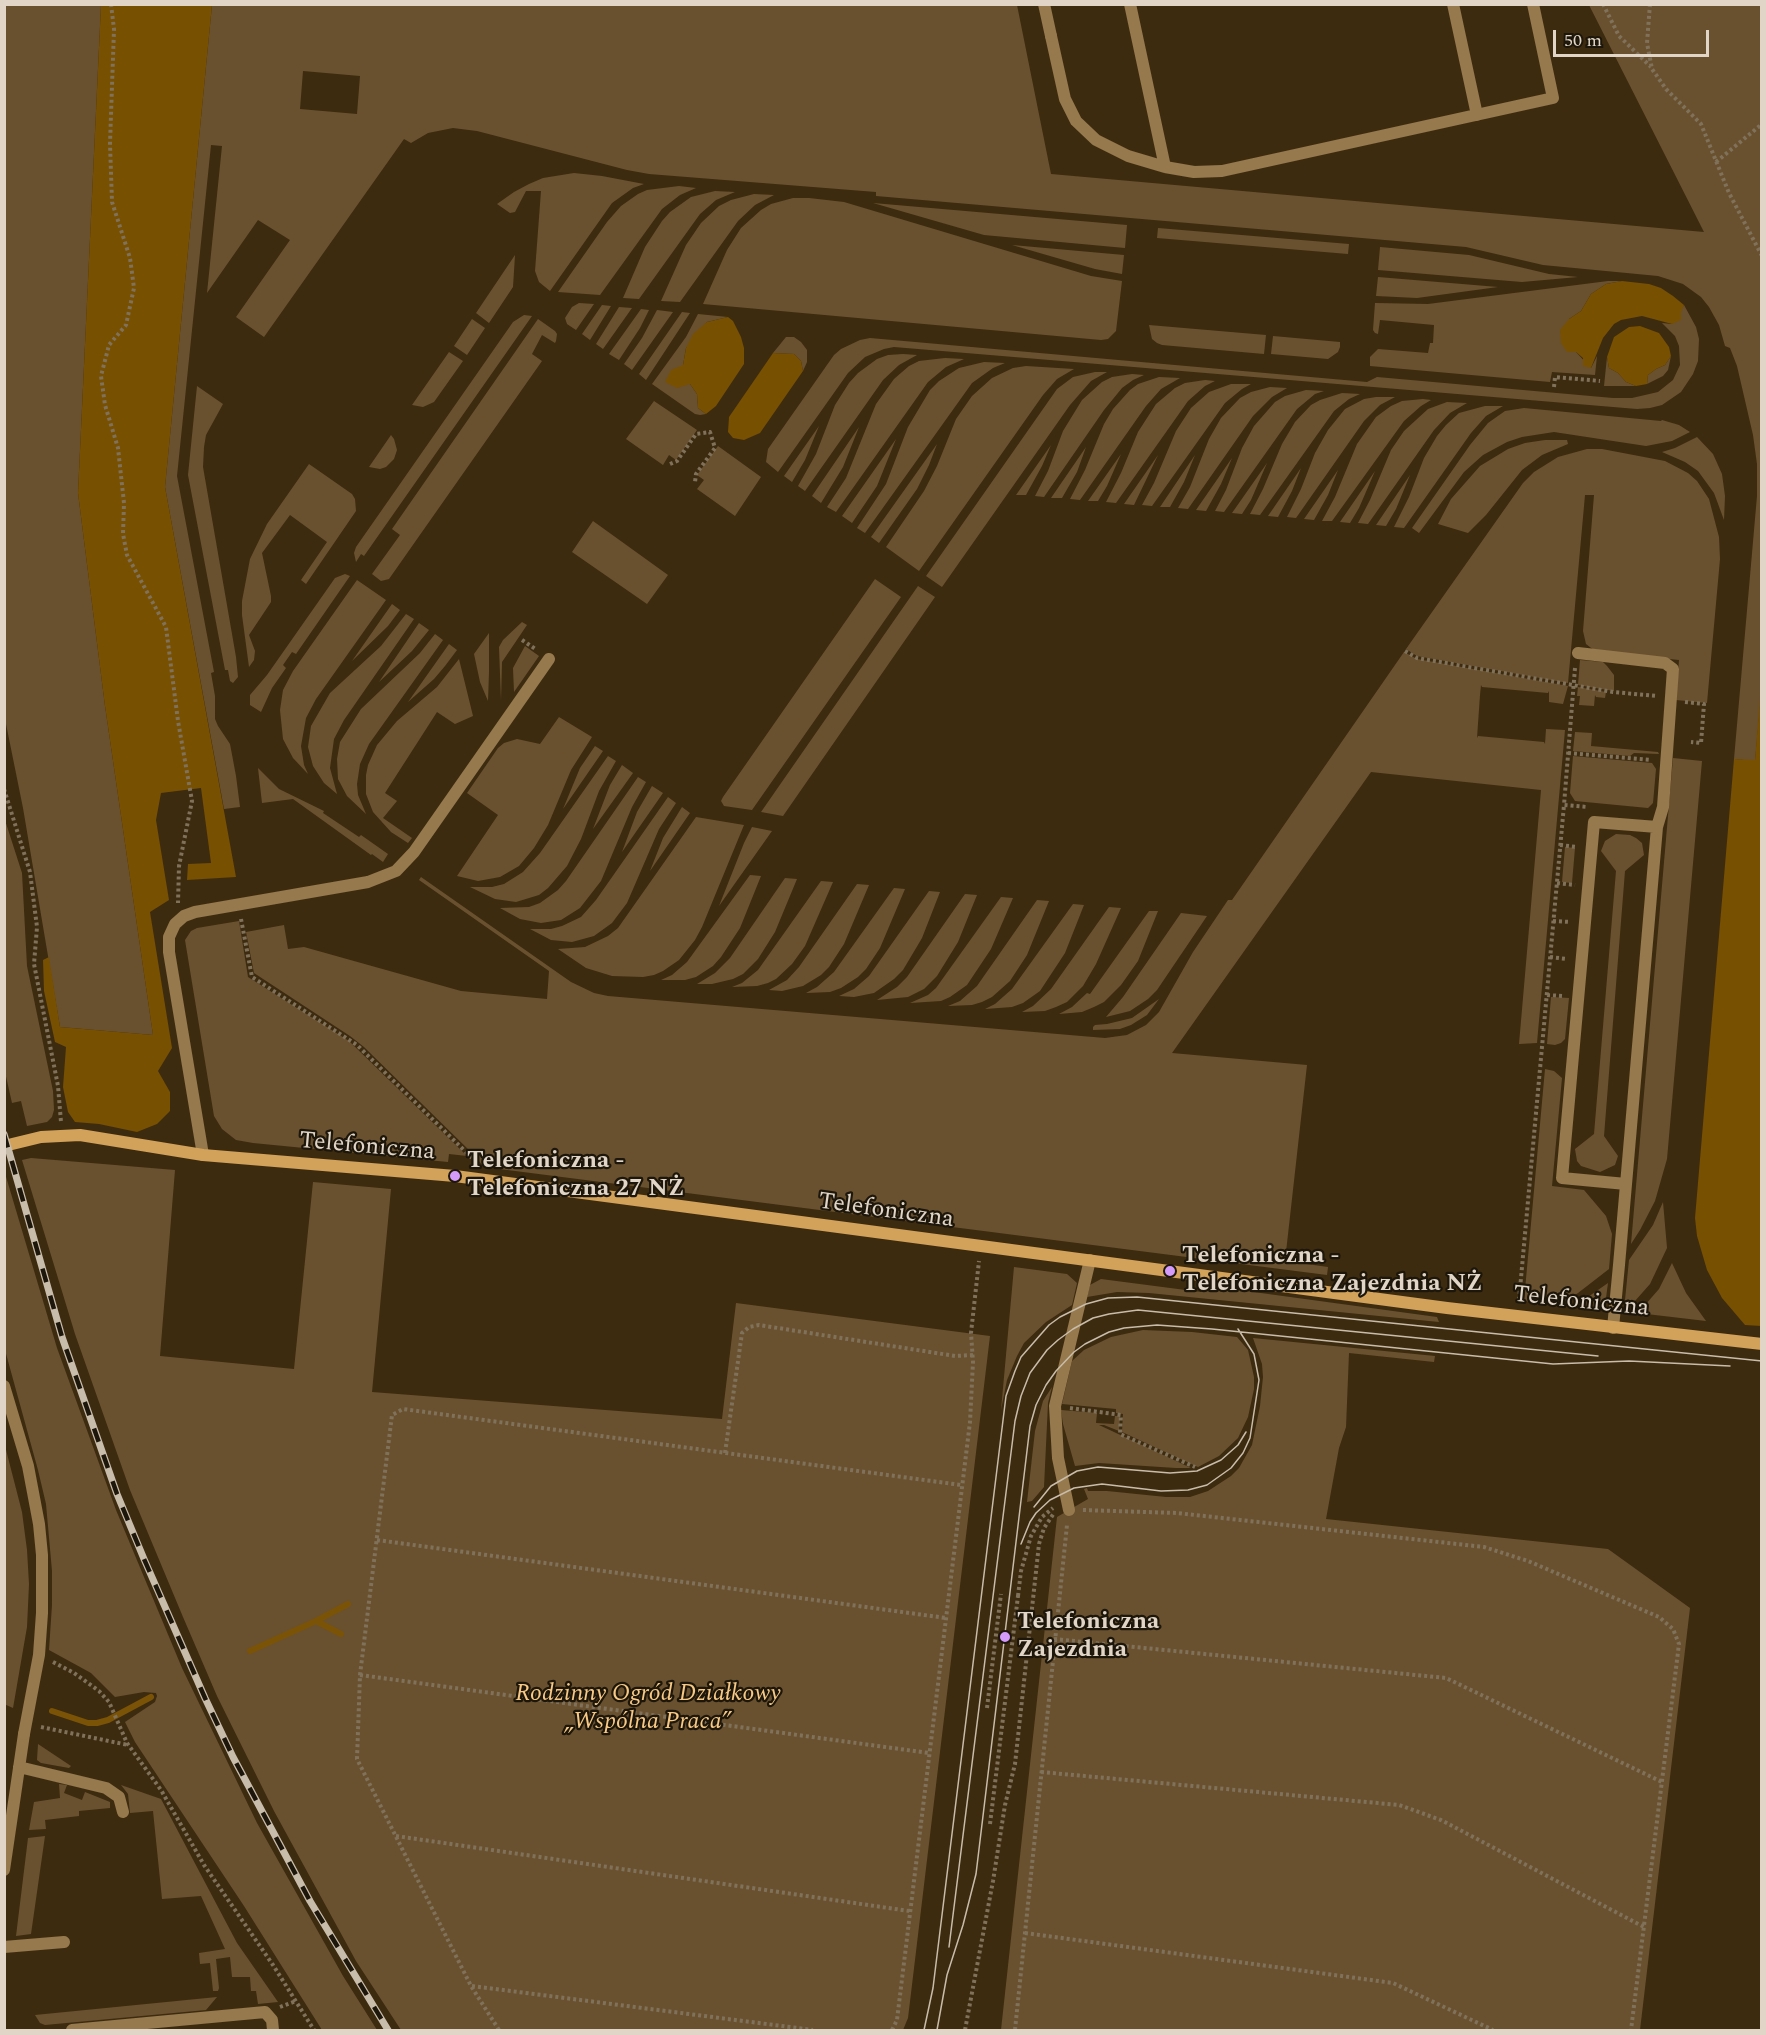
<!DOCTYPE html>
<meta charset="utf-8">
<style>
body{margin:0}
#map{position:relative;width:1766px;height:2035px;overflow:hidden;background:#3d2b10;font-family:Spectral,serif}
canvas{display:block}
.frame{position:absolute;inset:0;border:6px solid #e0d5c6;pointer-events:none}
.scale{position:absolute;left:1553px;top:30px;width:156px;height:27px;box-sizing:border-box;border:3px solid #e0d5c6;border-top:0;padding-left:8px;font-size:18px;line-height:21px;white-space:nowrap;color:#e0d5c6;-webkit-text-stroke:4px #1d160a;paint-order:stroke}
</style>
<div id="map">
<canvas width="1766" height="2035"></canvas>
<div class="frame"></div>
<div class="scale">50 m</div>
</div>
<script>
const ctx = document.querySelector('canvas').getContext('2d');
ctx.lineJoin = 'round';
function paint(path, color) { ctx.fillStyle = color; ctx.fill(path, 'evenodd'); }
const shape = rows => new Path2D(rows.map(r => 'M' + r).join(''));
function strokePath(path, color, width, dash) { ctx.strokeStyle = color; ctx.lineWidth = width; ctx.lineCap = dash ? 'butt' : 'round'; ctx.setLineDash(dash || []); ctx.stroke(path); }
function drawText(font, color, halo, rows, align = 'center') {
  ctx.font = font + ' Spectral,serif'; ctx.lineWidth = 4.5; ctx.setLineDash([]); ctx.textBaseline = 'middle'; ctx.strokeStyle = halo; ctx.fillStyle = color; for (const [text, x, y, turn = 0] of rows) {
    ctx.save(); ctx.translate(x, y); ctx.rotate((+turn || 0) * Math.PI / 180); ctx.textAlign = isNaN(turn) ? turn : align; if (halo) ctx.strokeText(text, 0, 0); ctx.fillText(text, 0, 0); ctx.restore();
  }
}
paint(shape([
 [4,5,101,5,78,493,105,706,153,1035,60,1027,23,808,5,719],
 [212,5,1017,5,1051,174,1704,232,1589,5,1761,5,1762,685,1755,761,1734,759,1757,496,1757,464,1753,435,1737,366,1730,348,1725,346,1719,325,1709,307,1701,297,1683,284,1658,276,1543,265,1466,247,876,196,876,192,649,174,627,170,477,131,453,128,428,133,411,143,404,139,264,337,236,317,290,240,258,220,207,293,222,146,211,145,177,476,214,672,211,673,215,696,215,719,218,726,230,744,236,776,240,807,224,809,165,487],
 [303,71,360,76,357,114,300,109],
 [574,173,602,176,644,184,633,188,612,203,550,291,539,282,535,271,541,191,526,191,515,212,510,213,497,204,514,192,529,184,543,178],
 [679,186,696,188,680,195,662,209,600,295,558,292,607,222,621,206,638,194,647,190],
 [715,191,735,192,716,200,700,214,639,299,623,298,645,247,662,221,670,212,691,197],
 [754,194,774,195,755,205,738,221,680,302,661,301,686,245,701,223,719,206,731,200],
 [793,198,809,198,844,202,1091,276,1122,281,1116,331,1108,339,1101,340,703,304,727,250,741,228,761,210,771,204],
 [873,203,1127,225,1125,248,984,235],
 [1158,228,1349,244,1348,254,1157,238],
 [1012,245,1124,255,1122,274,1095,269],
 [1380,247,1469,255,1549,274,1578,277,1522,282,1378,270],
 [515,255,513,287,489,323,476,313],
 [1378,277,1498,287,1417,298,1376,296],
 [1608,281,1622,281,1606,284,1591,294,1581,311,1569,319,1576,352,1591,368,1597,356,1595,375,1552,372,1550,382,1370,366,1370,357,1378,349,1428,353,1430,343,1433,343,1434,325,1380,320,1378,334,1375,333,1373,330,1375,303,1428,304],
 [579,303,594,304,576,330,567,324,565,318,572,307],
 [602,305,611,306,590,340,582,334],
 [1684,305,1696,327,1699,339,1698,361,1693,374,1681,392,1662,405,1650,408,1637,409,894,347,884,349,865,357,848,373,778,472,766,462,768,449,834,355,841,349,860,340,870,338,1367,382,1377,377,1613,398,1632,398,1658,392,1673,380,1680,365,1679,346,1675,336,1662,323,1672,324],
 [619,307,632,308,603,349,596,344],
 [641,309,649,310,640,328,619,360,609,354],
 [657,310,673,312,632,370,624,364,642,338],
 [682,312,690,313,646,380,639,374],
 [698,314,728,317,707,322,686,348,683,365,690,384,697,394,698,408,706,414,700,415,695,414,652,384,686,337],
 [524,315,532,316,364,556,361,554,356,562,354,553,356,547,513,322],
 [472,319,485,328,467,355,454,346],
 [538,319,555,331,557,334,556,341,555,343,542,335,532,354,542,361,389,579,381,581,372,574,400,535,392,529],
 [1149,325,1266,335,1264,354,1162,345,1157,343,1152,339],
 [1273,336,1340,342,1340,347,1338,352,1328,359,1271,354],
 [786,337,794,337,801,342,807,350,807,362,803,371,801,361,794,354,773,353],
 [449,352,463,361,434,402,423,407,412,405],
 [903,354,917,355,899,365,883,380,805,491,798,486,816,454,835,405,849,383,858,373,877,359,888,355],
 [1671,356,1668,370,1663,376,1647,384,1648,375,1656,369,1665,365],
 [1607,357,1609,368,1618,373,1626,382,1636,386,1604,386],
 [945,358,964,359,946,367,928,382,836,512,827,507,846,478,876,404,894,379,909,366,919,361],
 [984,362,1005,363,993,368,972,383,865,533,857,528,886,484,908,427,930,390,939,381,959,368],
 [1026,366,1074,369,1057,379,1043,395,919,571,886,547,924,491,937,466,956,419,972,396,992,378,1013,368],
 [1095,372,1107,372,1091,381,1070,405,942,587,926,576,1057,389,1073,377],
 [1132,374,1144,375,1133,380,1122,388,1104,410,1044,497,1035,496,1048,471,1063,431,1082,400,1102,382,1112,377],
 [1159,377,1180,378,1161,389,1146,406,1080,500,1070,499,1085,470,1104,424,1113,409,1130,390,1138,384],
 [1205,380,1215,381,1205,386,1188,401,1116,503,1106,502,1121,473,1138,432,1156,404,1175,388,1185,383],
 [1231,384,1251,384,1242,389,1225,403,1152,506,1142,505,1154,483,1176,431,1191,408,1209,392],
 [197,386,223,404,206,435,204,447,203,467,236,657,238,677,233,683,230,681,228,670,225,670,188,475],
 [1270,387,1287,388,1272,397,1253,416,1188,509,1178,508,1190,487,1209,439,1221,418,1240,398,1251,392],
 [1306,390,1324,391,1315,394,1297,409,1224,512,1215,511,1226,490,1242,448,1254,426,1275,402,1285,396],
 [1342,393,1360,394,1349,399,1334,411,1260,515,1250,514,1263,489,1282,444,1295,422,1311,405,1320,400],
 [1376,397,1395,397,1380,405,1364,421,1296,518,1287,517,1301,489,1315,453,1328,430,1345,409,1364,399],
 [1423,399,1431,400,1421,406,1404,421,1332,521,1322,521,1335,497,1357,444,1376,417,1391,406,1402,401],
 [654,401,697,430,676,460,669,455,663,465,626,439],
 [1447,402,1467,403,1450,413,1434,430,1368,524,1358,523,1370,500,1391,450,1404,431,1428,409],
 [1485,406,1503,406,1486,416,1471,433,1404,528,1394,527,1409,497,1424,458,1437,436,1446,425,1459,413],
 [1524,408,1661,421,1662,420,1679,425,1690,432,1672,441,1646,446,1554,432,1522,437,1507,442,1483,455,1464,472,1419,533,1412,528,1470,445,1488,423,1505,411],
 [819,426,805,460,792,482,784,476],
 [859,427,843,467,821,503,812,496],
 [391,435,394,439,397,450,394,459,386,467,380,469,369,467],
 [1697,437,1713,454,1722,474,1725,496,1724,520,1714,493,1698,471,1685,462,1662,452,1675,448],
 [896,439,877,486,852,523,842,516],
 [1545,440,1567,440,1568,444,1542,455,1522,470,1486,515,1468,533,1438,524,1451,499,1480,466,1508,449,1525,443],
 [937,444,929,465,917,489,879,543,871,537],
 [1051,445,1042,466,1026,495,1016,495],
 [718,446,761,477,735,516,697,489,704,480,697,475],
 [1086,447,1077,472,1062,498,1051,498],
 [1587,449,1602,449,1665,461,1688,473,1697,481,1709,499,1719,537,1720,559,1707,703,1676,700,1679,660,1595,651,1586,644,1583,631,1594,495,1585,495,1568,683,1417,656,1406,649,1523,483,1534,472,1558,457],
 [1121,454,1107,486,1098,501,1088,501],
 [1158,455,1134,505,1124,504],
 [1195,455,1184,482,1170,507,1160,507],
 [1232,458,1221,484,1206,511,1196,510],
 [1267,463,1251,500,1242,514,1232,513],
 [309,464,352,494,355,499,356,511,306,584,301,580,327,542,290,515,262,553,271,596,271,602,249,635,255,651,254,660,249,667,242,615,242,601,250,559,267,524],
 [1301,468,1292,491,1278,517,1268,516],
 [1338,470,1328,495,1314,520,1304,519],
 [1375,471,1359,508,1350,523,1340,522],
 [1410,475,1396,509,1386,526,1376,525],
 [593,521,668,575,647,604,572,552],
 [345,574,350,576,296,654,292,652,283,665,286,668,272,688,261,712,250,705,250,695,267,675,335,578],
 [875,579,901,597,752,810,724,806,721,801,723,797],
 [357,580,386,600,316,699,306,718,301,746,304,765,308,774,293,758,283,739,280,710,283,690,293,671],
 [918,586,935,597,783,816,761,812],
 [392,604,400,610,388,626,352,661],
 [406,614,414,619,344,720,334,739,330,768,337,794,324,783,313,766,308,747,311,726,330,693,381,646],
 [522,622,527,625,502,662,501,701,499,647,503,640],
 [419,623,429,630,412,651,379,682],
 [489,633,489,672,488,701,480,682,474,654],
 [435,634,443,640,369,744,360,764,357,784,358,795,366,814,347,796,338,779,337,759,340,742,361,709,420,653],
 [449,644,457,650,445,666,434,679,408,702],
 [525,646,539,656,514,692,513,668],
 [1404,652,1417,659,1568,686,1563,704,1549,702,1549,691,1548,693,1482,687,1481,685,1480,695,1477,738,1478,736,1544,742,1545,744,1546,729,1565,730,1537,1043,1519,1044,1541,790,1371,772,1172,1053,1307,1065,1285,1261,1328,1267,1327,1275,484,1167,472,1153,364,1047,350,1036,254,973,246,932,284,925,288,949,304,947,461,991,547,999,549,971,419,880,421,877,571,982,594,993,608,996,1105,1038,1127,1035,1146,1025,1159,1012,1193,952,1228,900,1232,900],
 [459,659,473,716,455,724,437,712,385,793,397,801,383,818,412,838,408,843,391,832,373,812,366,794,366,775,368,765,377,745,397,721,437,687],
 [1580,660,1603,662,1607,666,1614,675,1614,691,1578,685],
 [1578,687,1606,692,1605,698,1596,697,1595,695,1594,706,1579,705,1580,696,1577,696],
 [559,717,592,737,571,770,548,825,534,848,519,866,500,877,478,881,457,876,498,815,467,793,498,748,504,743,517,739,540,744],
 [1575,732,1592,733,1591,746,1658,752,1659,754,1634,753,1630,756,1573,751],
 [595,746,603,751,563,809,580,768],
 [608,756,616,761,599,791,581,839,567,866,548,888,539,895,516,902,495,899,470,887,492,887,504,884,523,872,540,853],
 [1573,756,1652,763,1656,769,1653,803,1648,808,1575,801,1570,793],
 [1673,758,1702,761,1667,1159,1655,1201,1640,1230,1631,1244],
 [622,765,633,773,593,829,610,785],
 [258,768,279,789,324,811,323,813,359,837,361,835,388,854,383,862,372,854,371,855,293,799,262,803],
 [638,777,646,782,632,807,601,881,580,908,561,920,541,923,520,919,500,908,529,907,540,903,558,890,566,881],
 [652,786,663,793,622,852,637,812],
 [668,797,676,803,659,829,627,903,612,923,594,936,572,942,551,940,530,929,551,929,562,926,581,917,596,900],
 [682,807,690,813,650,871,663,838],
 [4,817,22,873,27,966,53,1091,54,1110,52,1117,47,1122,27,1126,21,1101,12,1103,5,1072],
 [696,817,744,825,702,927,695,940,679,960,663,971,654,975,643,977,612,976,586,968,558,949,585,947,608,936,618,928],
 [752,827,772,831,719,906,744,843],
 [1616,834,1630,835,1636,838,1642,843,1644,855,1625,871,1604,1136,1618,1156,1615,1165,1600,1172,1581,1166,1577,1161,1575,1149,1594,1134,1616,871,1601,851,1605,841],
 [1565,847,1575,848,1572,883,1562,882],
 [750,875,761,876,740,928,721,957,713,966,696,977,685,980,661,980,672,975,687,962],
 [785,878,797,879,775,932,758,959,743,974,733,979,712,984,697,984,715,973,730,958],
 [821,881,833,882,805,946,792,964,776,979,768,983,757,986,732,987,742,983,758,970],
 [857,884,869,885,844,944,829,967,821,975,803,986,782,991,769,990,787,980,799,967],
 [894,888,905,889,880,948,866,969,858,977,841,988,830,992,806,993,817,987,834,972],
 [929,891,940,892,922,938,903,970,894,979,874,993,854,997,839,996,854,989,869,976],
 [965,894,977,895,958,942,937,976,924,989,908,997,877,1000,897,987,907,977],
 [1001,897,1013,898,991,949,967,985,950,997,941,1001,910,1003,928,995,936,988],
 [1037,900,1049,901,1027,955,1010,981,992,997,982,1002,972,1005,948,1006,960,1001,977,986],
 [1073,904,1084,905,1065,953,1040,991,1023,1003,1012,1007,985,1009,995,1004,1012,989],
 [1109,907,1121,908,1096,964,1083,986,1067,1002,1056,1007,1045,1011,1022,1012,1033,1006,1051,989],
 [1149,911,1158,911,1138,961,1121,985,1104,1002,1094,1007,1082,1012,1059,1014,1072,1007,1087,993,1090,994],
 [1181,913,1207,916,1157,990,1148,999,1130,1011,1106,1017,1123,997],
 [239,921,248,977,349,1041,467,1156,449,1154,448,1162,253,1143,236,1140,222,1129,214,1116,185,940,191,931,197,928],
 [1551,997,1569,998,1565,1039,1561,1043,1555,1045,1547,1044],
 [1159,999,1147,1015,1131,1025,1120,1029,1093,1030,1093,1027,1095,1025,1107,1024,1132,1018],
 [1545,1069,1554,1071,1562,1078,1552,1186,1584,1190,1606,1216,1612,1234,1609,1269,1578,1293,1559,1305,1524,1301],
 [31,1158,175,1170,160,1356,294,1369,313,1182,391,1189,372,1392,722,1419,736,1303,990,1336,908,2018,903,2030,401,2030,356,1961,274,1811,217,1696,183,1617,130,1490,75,1334,22,1160],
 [4,1170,57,1348,116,1510,182,1668,257,1823,343,1976,377,2030,322,2030,244,1906,135,1742,125,1722,155,1702,157,1696,156,1693,144,1692,115,1697,91,1673,49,1650,52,1605,52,1571,46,1504,38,1470,5,1350],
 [1663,1202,1667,1248,1650,1284,1627,1310,1625,1300,1629,1260,1653,1225],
 [1672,1263,1686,1293,1706,1321,1638,1313,1659,1289],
 [1014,1267,1067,1274,1077,1283,1072,1305,1046,1322,1024,1343,1017,1356,1007,1380,1001,1410],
 [1101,1279,1201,1292,1202,1285,1437,1317,1439,1322,1149,1293,1117,1292,1087,1297,1090,1285],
 [1608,1283,1606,1298,1600,1309,1575,1306],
 [1143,1330,1192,1332,1237,1337,1248,1350,1254,1377,1254,1389,1248,1417,1238,1438,1219,1456,1198,1467,1122,1432,1123,1414,1116,1413,1116,1409,1062,1404,1072,1361,1084,1350,1111,1337],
 [1253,1338,1435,1356,1434,1362,1349,1353,1346,1427,1339,1448,1326,1519,1608,1549,1690,1608,1640,2030,1001,2030,1057,1517,1088,1499,1084,1489,1087,1488,1088,1491,1107,1491,1166,1497,1190,1497,1208,1491,1231,1476,1239,1468,1252,1445,1260,1406,1263,1377,1262,1364],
 [1052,1387,1048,1403,1044,1487,1032,1501,1027,1502,1035,1431,1043,1401],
 [1061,1410,1097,1413,1096,1423,1114,1424,1115,1416,1120,1416,1119,1431,1104,1425,1099,1425,1191,1468,1176,1468,1099,1463,1075,1466,1063,1424],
 [4,1442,22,1512,27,1550,29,1584,27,1627,13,1708,4,1704],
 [38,1744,71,1766,69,1768,41,1763,37,1760],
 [59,1784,67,1785,64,1793,82,1800,85,1792,110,1802,110,1808,79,1811,79,1816,45,1820,46,1829,29,1830,34,1802,60,1798],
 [121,1785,161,1799,237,1943,278,2002,258,2004,256,1991,251,1991,250,1977,232,1977,230,1957,216,1959,219,1988,218,1991,213,1991,210,1963,200,1964,199,1953,225,1949,201,1896,162,1899,153,1811,130,1813,128,1794],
 [45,1836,31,1934,16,1936,28,1838],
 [217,1997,206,2010,45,2025,40,2023,35,2015]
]), '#69512f');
paint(shape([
 [101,5,212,5,165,487,236,877,187,880,188,864,211,863,201,788,161,793,156,820,169,900,150,912,172,1048,158,1071,170,1092,170,1111,157,1124,137,1132,99,1124,75,1122,68,1112,63,1087,66,1047,55,1042,44,991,43,960,49,957,60,1027,153,1035,105,706,78,493],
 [1622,281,1649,284,1661,288,1673,296,1684,305,1681,312,1681,320,1672,324,1642,316,1621,320,1614,324,1603,338,1591,368,1583,366,1583,358,1576,352,1567,352,1561,343,1560,330,1569,319,1581,311,1591,294,1606,284],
 [728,317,733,321,741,337,744,348,744,364,716,406,706,414,698,408,697,394,690,384,677,388,665,382,671,370,683,365,686,348,693,334,707,322],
 [1640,326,1659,333,1669,347,1671,356,1665,365,1656,369,1648,375,1647,384,1636,386,1626,382,1618,373,1609,368,1607,357,1614,337,1629,327],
 [773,353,794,354,801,361,803,371,760,433,744,440,733,438,728,432,729,417],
 [1761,685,1761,1326,1745,1325,1722,1298,1707,1270,1697,1236,1695,1218,1734,759,1755,760]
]), '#775001');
strokePath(shape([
 [316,1621,341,1634],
 [250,1651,316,1621,348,1604],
 [52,1711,88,1723,97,1723,108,1720,151,1697]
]), '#7a5307', 6);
strokePath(shape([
 [111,4,114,29,110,144,112,202,130,258,134,288,126,325,109,345,101,376,105,405,118,448,124,503,123,534,127,555,166,627,178,721,192,801,179,866,178,903],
 [1603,4,1619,36,1651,67],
 [1650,4,1647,43,1652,69,1666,89,1701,124,1729,193,1762,256],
 [1716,162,1762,124],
 [1554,387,1555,377,1600,381],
 [670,464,677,461,696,434,710,432,715,448,696,474,695,482],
 [522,640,537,650],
 [1405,651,1417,658,1613,692,1657,696],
 [1575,668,1564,805,1587,807],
 [1685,702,1704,704,1701,743,1691,742],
 [1568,753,1651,760],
 [4,789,30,872,37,927,34,964,58,1086,61,1122],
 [1560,845,1577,847],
 [1557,883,1575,885],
 [241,919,252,977,357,1045,477,1163],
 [1553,921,1571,922],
 [1550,957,1567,959],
 [1547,995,1563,996],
 [1519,1300,1564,805],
 [1070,1408,1121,1415,1120,1434,1195,1467],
 [725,1453,742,1333,749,1327,759,1325,955,1356,973,1355],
 [1083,1510,1177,1513,1484,1547,1528,1561,1659,1617,1673,1629,1679,1644,1631,2030],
 [377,1540,946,1618],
 [1018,1596,1021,1571,1031,1536,1042,1517,1053,1508],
 [1054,1639,1446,1678,1662,1782],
 [53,1662,74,1673,99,1691,109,1702,127,1743,161,1790,204,1865,273,1965,314,2030],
 [360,1675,929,1753],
 [987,1708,1001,1594],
 [41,1727,128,1745],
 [1041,1772,1399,1805,1441,1820,1644,1927],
 [990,1824,1018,1596,1014,1596],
 [396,1836,909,1911],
 [1025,1933,1393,1983,1493,2030],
 [472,1986,813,2030],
 [280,2007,296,2001],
 [499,2030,471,1986,357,1759,360,1675,392,1415,403,1409,961,1485],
 [892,2030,897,2020,970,1422,973,1362,971,1333,979,1261],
 [965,2030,993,1881,1005,1805,1015,1764,1039,1544,1044,1528,1054,1513],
 [1015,2030,1067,1525]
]), '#80715b', 4, [3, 3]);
strokePath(shape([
 [1130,4,1165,167],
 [1453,4,1477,115],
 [1051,36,1065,99,1076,121,1096,140,1128,156,1165,167,1194,172,1222,171,1553,98,1533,4],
 [1578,653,1665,663,1673,669,1663,807,1657,827],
 [203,1155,169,952,169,937,175,924,184,916,195,912,368,882,396,871,414,852,549,659],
 [1613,1328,1619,1265,1657,827,1594,822,1562,1178,1626,1184],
 [1069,1510,1058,1458,1055,1406,1090,1260],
 [19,1767,106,1788,119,1797,123,1812],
 [4,1870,24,1734],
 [4,1947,64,1942],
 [72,2030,265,2012,272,2020,273,2030]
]), '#96794d', 12);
strokePath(shape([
 [1044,4,1051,36],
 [4,1386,28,1466,39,1524,42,1555,42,1613,39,1655,24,1734]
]), '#96794d', 12);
strokePath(shape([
 [4,1146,41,1137,80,1135,203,1155,455,1176,1447,1308,1762,1344]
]), '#d2a25a', 12);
strokePath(shape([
 [1034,1507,1051,1486,1077,1471,1098,1467,1170,1473,1197,1471,1221,1460,1238,1445,1246,1432],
 [1021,1544,1030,1522,1036,1513,1050,1500,1074,1488,1102,1484,1161,1491,1188,1490,1207,1485,1231,1468,1243,1453,1250,1438,1259,1380,1254,1354,1238,1329],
 [949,1947,1015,1421,1021,1396,1030,1373,1047,1350,1058,1340,1073,1329,1093,1318,1109,1314,1138,1310,1598,1356],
 [924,2030,933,1988,1006,1396,1015,1371,1021,1357,1049,1325,1060,1317,1086,1304,1108,1298,1137,1297,1762,1361],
 [937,2030,947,1975,963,1925,976,1874,1030,1426,1036,1405,1046,1385,1056,1371,1074,1352,1085,1344,1109,1332,1124,1328,1157,1325,1212,1329,1553,1364,1629,1361,1730,1366]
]), '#c8bcab', 1.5);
const rail = shape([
 [4,1134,62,1337,117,1494,144,1559,205,1698,233,1757,310,1901,388,2030]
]);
strokePath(rail, '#c8bcab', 7);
strokePath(rail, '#1d160a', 4.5, [14]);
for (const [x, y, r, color] of [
 [455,1176,6,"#d59bfb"],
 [1170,1271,6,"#d59bfb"],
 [1005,1637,6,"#d59bfb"]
]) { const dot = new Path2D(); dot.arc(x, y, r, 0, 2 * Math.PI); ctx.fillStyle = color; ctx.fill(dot); strokePath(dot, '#1d160a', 2); }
drawText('24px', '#e0d5c6', '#1d160a', [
 ["Telefoniczna",367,1148,5],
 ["Telefoniczna",886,1212,8],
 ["Telefoniczna",1581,1303,6]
]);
drawText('bold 24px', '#e0d5c6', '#1d160a', [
 ["Telefoniczna -",467,1162],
 ["Telefoniczna 27 NŻ",467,1190],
 ["Telefoniczna -",1182,1257],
 ["Telefoniczna Zajezdnia NŻ",1182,1285],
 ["Telefoniczna",1017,1623],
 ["Zajezdnia",1017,1651]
], 'left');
drawText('italic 24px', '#f8c984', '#1d160a', [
 ["Rodzinny Ogród Działkowy",648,1695],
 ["„Wspólna Praca”",648,1723]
]);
</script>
